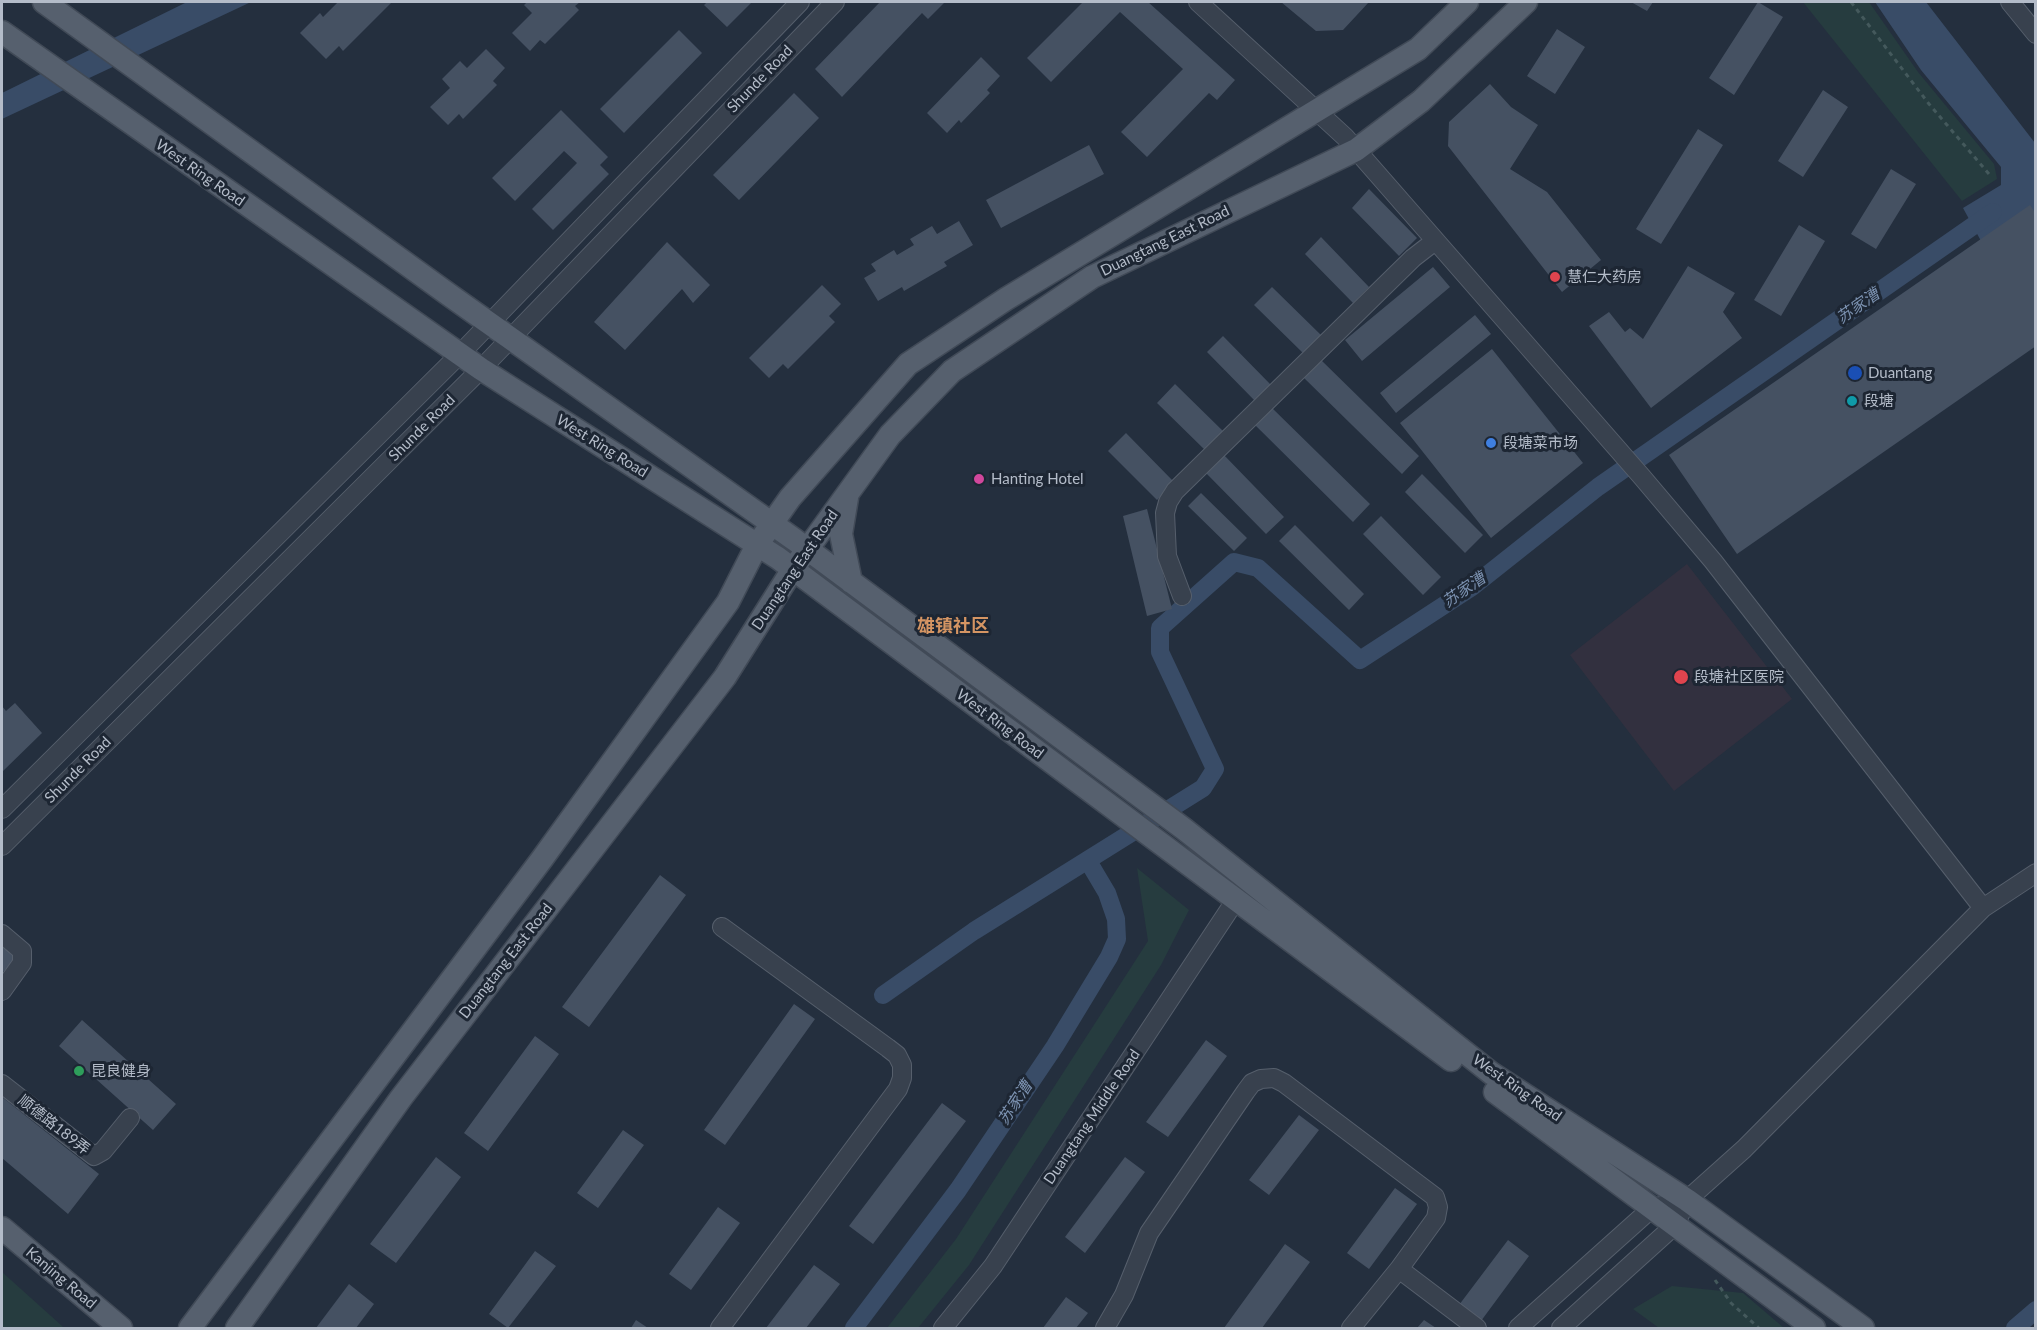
<!DOCTYPE html>
<meta charset="utf-8">
<style>
body{margin:0}
#map{position:relative;width:2037px;height:1330px;overflow:hidden;background:#242f3e;font-family:Lato,sans-serif}
canvas{display:block}
.frame{position:absolute;inset:0;border:3px solid #b4bcc9;pointer-events:none}
</style>
<div id="map">
<canvas width="2037" height="1330"></canvas>
<div class="frame"></div>
</div>
<script>
const ctx = document.querySelector('canvas').getContext('2d');
ctx.lineJoin = 'round';
function paint(path, color) { ctx.fillStyle = color; ctx.fill(path, 'evenodd'); }
const shape = rows => new Path2D(rows.map(r => 'M' + r).join(''));
function strokePath(path, color, width, dash) { ctx.strokeStyle = color; ctx.lineWidth = width; ctx.lineCap = dash ? 'butt' : 'round'; ctx.setLineDash(dash || []); ctx.stroke(path); }
function drawText(font, color, halo, rows, align = 'center') {
  ctx.font = font + ' Lato,"Noto Sans SC",sans-serif'; ctx.lineWidth = 6; ctx.setLineDash([]); ctx.textBaseline = 'middle'; ctx.strokeStyle = halo; ctx.fillStyle = color; for (const [text, x, y, turn = 0] of rows) {
    ctx.save(); ctx.translate(x, y); ctx.rotate((+turn || 0) * Math.PI / 180); ctx.textAlign = isNaN(turn) ? turn : align; if (halo) ctx.strokeText(text, 0, 0); ctx.fillText(text, 0, 0); ctx.restore();
  }
}
paint(shape([
 [1687,564,1792,699,1674,791,1570,655]
]), '#32303f');
paint(shape([
 [1803,2,1869,2,1918,72,1994,164,1997,179,1962,201],
 [1137,868,1189,910,1161,965,969,1265,918,1328,887,1328,956,1239,1148,941],
 [2,1272,61,1325,64,1328,2,1328],
 [1672,1286,1743,1293,1784,1328,1659,1328,1633,1309]
]), '#263c3f');
paint(shape([
 [187,2,251,2,2,119,2,93],
 [1875,2,1926,2,2035,143,2035,241,1981,241,1963,208,2001,185,2001,167,1921,70]
]), '#394c67');
strokePath(shape([
 [883,995,974,931,1203,788,1215,769,1160,652,1160,628,1234,562,1258,568,1360,660,1472,587,1598,487,1993,212],
 [854,1328,958,1190,1055,1046,1109,957,1117,939,1116,919,1107,893,1088,861],
 [2015,1328,2036,1310]
]), '#394c67', 18);
paint(shape([
 [338,2,392,2,343,51,339,46,326,59,300,33,320,13,323,17],
 [527,2,580,2,575,6,579,10,545,44,540,40,530,51,512,33,532,13,524,5],
 [707,2,752,2,727,27,704,5],
 [880,2,945,2,928,19,922,13,842,97,815,69],
 [1083,2,1148,2,1235,80,1217,100,1209,93,1147,157,1121,132,1183,69,1120,12,1051,82,1027,58],
 [1281,2,1369,2,1343,30,1316,31],
 [1631,2,1653,2,1647,11],
 [1758,2,1783,17,1734,95,1709,78],
 [1557,29,1585,47,1555,94,1527,76],
 [679,30,702,53,624,133,600,109],
 [486,49,505,68,493,81,497,85,463,119,459,114,448,125,430,107,450,88,442,79,460,61,467,68],
 [981,57,1000,76,987,90,990,93,961,123,959,120,947,133,927,113],
 [1490,84,1511,107,1538,125,1510,169,1547,192,1601,260,1562,292,1448,146,1449,122],
 [1823,90,1848,107,1803,177,1778,161],
 [794,93,819,118,739,200,713,175],
 [561,110,608,157,600,165,609,174,553,230,532,209,577,163,564,151,515,201,492,178],
 [1698,129,1723,145,1661,244,1636,229],
 [1089,145,1104,174,1001,228,986,200],
 [1891,169,1916,184,1876,249,1851,234],
 [1369,189,1417,238,1399,256,1352,208],
 [2030,205,2036,214,2036,346,1737,554,1669,455],
 [959,221,973,245,944,262,947,266,904,291,902,287,878,301,864,278,876,271,871,264,894,250,897,255,914,245,910,239,932,226,937,234],
 [1799,225,1825,241,1781,316,1754,300],
 [1321,237,1369,287,1353,303,1305,254],
 [667,242,710,285,693,303,682,289,625,350,594,322],
 [1688,266,1735,293,1723,312,1742,338,1651,408,1589,326,1609,312,1625,332,1630,328,1643,339],
 [1433,267,1450,287,1362,361,1345,340],
 [822,285,841,304,829,316,835,322,788,369,783,364,769,378,749,358],
 [1272,287,1322,336,1304,354,1254,305],
 [1475,315,1491,334,1396,413,1380,393],
 [1223,336,1272,386,1256,402,1207,352],
 [1492,349,1583,463,1491,538,1400,423],
 [1320,359,1419,456,1402,474,1303,377],
 [1175,384,1225,433,1207,452,1157,403],
 [1271,407,1370,504,1353,522,1254,424],
 [1126,433,1174,482,1157,500,1108,451],
 [1223,454,1284,517,1266,534,1205,472],
 [1422,474,1483,535,1465,553,1405,492],
 [1201,493,1247,538,1234,551,1188,506],
 [1147,509,1172,609,1147,616,1123,516],
 [1381,516,1441,577,1423,595,1363,534],
 [1295,525,1364,594,1349,610,1279,541],
 [15,703,42,733,2,772,2,706,6,711],
 [660,875,686,895,589,1027,562,1007],
 [2,946,16,958,2,973],
 [794,1004,815,1019,725,1145,704,1130],
 [82,1020,176,1104,153,1130,59,1046],
 [535,1036,559,1054,488,1151,464,1133],
 [1206,1040,1227,1056,1168,1137,1146,1122],
 [2,1097,99,1174,68,1214,2,1158],
 [942,1103,966,1121,873,1244,849,1226],
 [1299,1115,1319,1130,1269,1195,1249,1180],
 [623,1130,644,1145,598,1208,577,1193],
 [436,1157,461,1177,396,1263,370,1244],
 [1125,1157,1145,1172,1085,1253,1065,1237],
 [1395,1188,1417,1204,1369,1269,1347,1253],
 [718,1207,740,1223,691,1290,669,1274],
 [1508,1240,1529,1256,1481,1321,1459,1305],
 [1285,1244,1310,1262,1262,1328,1224,1328],
 [535,1251,556,1266,508,1328,489,1314],
 [814,1265,840,1284,806,1328,766,1328],
 [349,1284,374,1304,356,1328,316,1328],
 [1066,1297,1088,1313,1076,1328,1043,1328],
 [636,1320,648,1328,631,1328],
 [1424,1320,1436,1328,1417,1328]
]), '#455162');
const minor = shape([
 [1198,2,1345,137,1642,477,1713,561,1983,908],
 [2010,2,2036,34],
 [1182,596,1167,556,1165,513,1168,502,1175,491,1413,258,1435,241],
 [2,809,460,354,800,2],
 [2,846,481,369,835,2],
 [2,934,22,951,22,963,2,991],
 [2,1084,94,1156,103,1151,130,1118],
 [720,1328,898,1089,902,1078,902,1065,897,1055,888,1048,722,927],
 [943,1328,993,1266,1235,901],
 [1105,1328,1124,1295,1149,1233,1246,1091,1252,1083,1261,1079,1274,1078,1284,1083,1435,1197,1438,1207,1436,1218,1399,1269],
 [1351,1328,1399,1269,1477,1328],
 [1518,1328,1652,1208,1687,1200],
 [1561,1328,1675,1225,1687,1200,1744,1149,1983,908,2036,873]
]);
const major = shape([
 [44,2,448,294,795,540,1184,829,1491,1073,1687,1200,1863,1328],
 [2,32,481,369,778,558,1451,1060],
 [847,498,841,534,851,582],
 [1495,1092,1814,1328],
 [2,1228,121,1328],
 [190,1328,542,859,728,602,757,545,790,498,908,364,1006,299,1418,49,1467,2],
 [237,1328,401,1098,725,677,793,569,890,435,952,371,1092,277,1356,150,1421,101,1526,2]
]);
strokePath(minor, '#565f6c', 20);
strokePath(major, '#414a57', 25);
strokePath(shape([
 [1851,2,1929,104,1989,174],
 [1715,1280,1731,1303,1759,1328]
]), '#44595c', 3, [4.5, 4.5]);
strokePath(minor, '#38414e', 18);
strokePath(major, '#56606e', 22);
for (const [x, y, r, color] of [
 [1555,277,6,"#e0444e"],
 [1855,373,8,"#1a4fb4"],
 [1852,401,6,"#0f9aa8"],
 [1491,443,6,"#3f7fe0"],
 [979,479,6,"#d1479c"],
 [1681,677,8,"#e0444e"],
 [79,1071,6,"#2e9e5b"]
]) { const dot = new Path2D(); dot.arc(x, y, r, 0, 2 * Math.PI); ctx.fillStyle = color; ctx.fill(dot); strokePath(dot, '#1d2633', 2); }
drawText('15px', '#b4bcc9', '#1d2633', [
 ["Shunde Road",760,79,-46],
 ["West Ring Road",200,173,35],
 ["Duangtang East Road",1165,241,-26],
 ["Shunde Road",422,428,-45],
 ["West Ring Road",602,446,32],
 ["Duangtang East Road",795,570,-56],
 ["West Ring Road",1000,724,37],
 ["Shunde Road",78,770,-45],
 ["Duangtang East Road",506,961,-52],
 ["West Ring Road",1517,1088,35],
 ["Duangtang Middle Road",1092,1117,-56],
 ["顺德路189弄",54,1125,38],
 ["Kanjing Road",61,1278,40]
]);
drawText('15px', '#b4bcc9', '#1d2633', [
 ["慧仁大药房",1567,277],
 ["Duantang",1868,373],
 ["段塘",1864,401],
 ["段塘菜市场",1503,443],
 ["Hanting Hotel",991,479],
 ["段塘社区医院",1694,677],
 ["昆良健身",91,1071]
], 'left');
drawText('italic 16px', '#7c92b1', '#1d2633', [
 ["苏家漕",1858,306,-35],
 ["苏家漕",1464,590,-35],
 ["苏家漕",1015,1103,-57]
]);
drawText('bold 18px', '#d59563', '#1d2633', [
 ["雄镇社区",953,626]
]);
</script>
